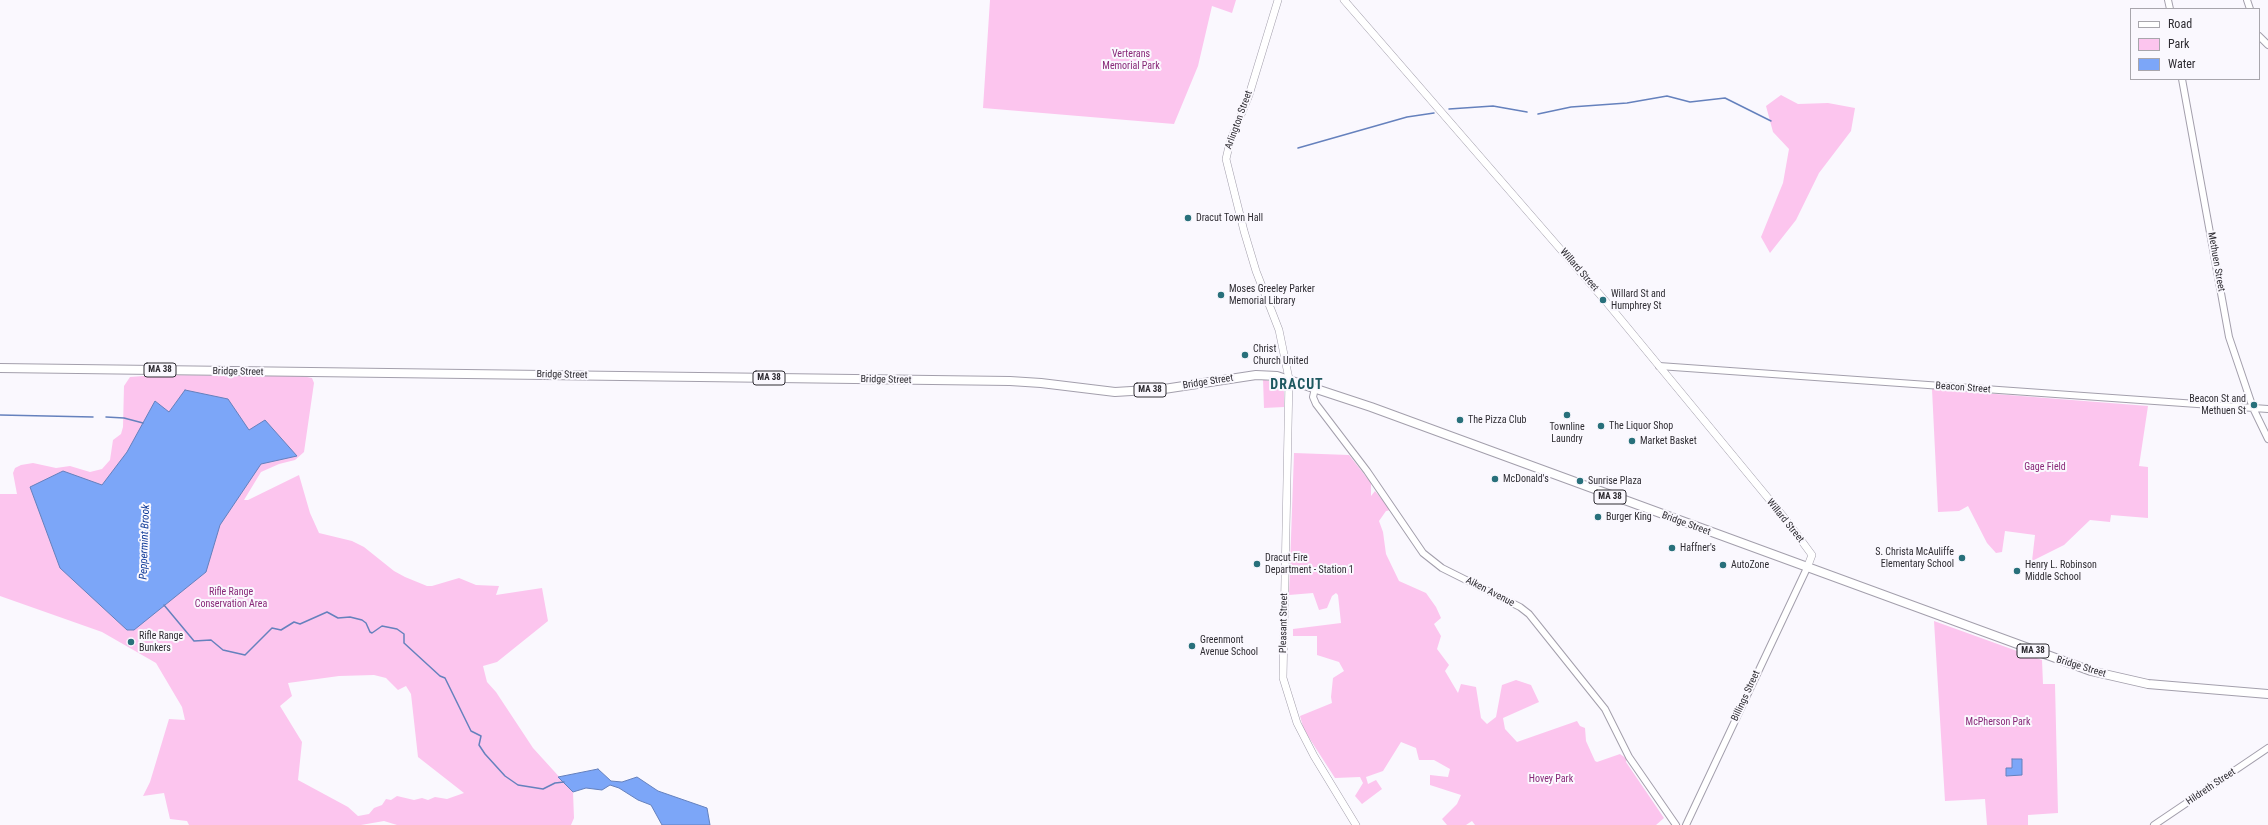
<!DOCTYPE html>
<style>
body{margin:0}
#map{position:relative;width:2268px;height:825px;overflow:hidden;background:#faf8fe;font-family:"Roboto Condensed",sans-serif}
canvas{display:block}
.legend{position:absolute;left:2130px;top:8px;width:130px;height:72px;box-sizing:border-box;background:#faf8fe;border:1px solid #a8a6ac;margin:0;padding:5px 7px;list-style:none;font-size:12px;color:#2e2c32}
.legend li{display:flex;align-items:center;gap:8px;height:20px}
.legend b{width:20px;border:1px solid #a8a6ac}
</style>
<div id="map">
<canvas width="2268" height="825"></canvas>
<ul class="legend">
<li><b style="height:5px;background:#fff"></b>Road</li>
<li><b style="height:11px;background:#fcc5ee"></b>Park</li>
<li><b style="height:11px;background:#7ca6f8"></b>Water</li>
</ul>
</div>
<script>
const ctx = document.querySelector('canvas').getContext('2d');
ctx.lineJoin = 'round';
function paint(path, color) { ctx.fillStyle = color; ctx.fill(path, 'evenodd'); }
const shape = rows => new Path2D(rows.map(r => 'M' + r).join(''));
function strokePath(path, color, width, dash) { ctx.strokeStyle = color; ctx.lineWidth = width; ctx.lineCap = dash ? 'butt' : 'round'; ctx.setLineDash(dash || []); ctx.stroke(path); }
function drawText(font, color, halo, rows, align = 'center') {
  ctx.font = font + ' "Roboto Condensed",sans-serif'; ctx.lineWidth = 4; ctx.setLineDash([]); ctx.textBaseline = 'middle'; ctx.strokeStyle = halo; ctx.fillStyle = color; for (const [text, x, y, turn = 0] of rows) {
    ctx.save(); ctx.translate(x, y); ctx.rotate((+turn || 0) * Math.PI / 180); ctx.textAlign = isNaN(turn) ? turn : align; if (halo) ctx.strokeText(text, 0, 0); ctx.fillText(text, 0, 0); ctx.restore();
  }
}
paint(shape([
 [990,0,1236,0,1232,13,1212,6,1198,66,1174,124,983,108],
 [1781,95,1798,104,1828,103,1855,108,1851,131,1819,173,1796,220,1770,253,1761,237,1783,183,1789,149,1773,132,1766,106],
 [156,375,302,376,312,378,314,383,304,452,295,460,279,464,261,472,244,500,248,500,299,475,310,513,319,533,352,541,364,547,394,571,405,577,427,586,432,586,459,578,476,585,499,586,496,595,542,588,548,621,497,662,483,666,487,682,496,692,533,748,573,792,574,818,571,825,397,825,384,821,361,825,189,825,187,821,170,819,164,793,143,796,150,782,169,719,185,720,182,707,156,663,102,632,0,596,0,494,17,494,13,473,15,468,21,465,33,463,56,468,70,466,90,472,102,469,110,460,113,440,121,434,123,427,124,386,130,377],
 [374,675,386,678,398,690,406,686,411,694,418,757,464,793,447,799,435,797,428,800,422,798,414,800,397,796,391,800,386,799,382,805,374,808,369,814,358,816,348,807,298,780,302,742,280,706,292,696,288,683,339,676],
 [1263,379,1282,386,1284,392,1284,407,1264,408],
 [1932,389,2148,406,2139,466,2148,467,2148,518,2111,515,2110,522,2090,520,2064,545,2032,561,2035,535,2005,531,2002,552,1996,553,1987,543,1968,506,1959,511,1938,512],
 [1294,453,1349,455,1371,483,1371,496,1375,491,1391,510,1386,511,1379,521,1383,532,1386,554,1399,581,1426,593,1436,607,1441,618,1434,624,1441,636,1437,649,1449,665,1445,671,1458,693,1461,684,1476,687,1481,718,1487,724,1496,717,1502,685,1516,680,1531,685,1539,702,1503,718,1505,729,1517,742,1577,721,1580,726,1585,728,1586,741,1595,761,1597,762,1620,754,1627,759,1626,762,1664,818,1656,825,1475,825,1472,821,1466,825,1447,825,1442,819,1457,804,1461,795,1430,785,1430,775,1448,777,1450,769,1434,760,1419,760,1416,748,1401,742,1383,771,1366,777,1368,784,1376,780,1382,789,1362,804,1355,796,1363,783,1360,777,1335,778,1304,730,1300,716,1332,703,1331,697,1333,678,1344,671,1339,662,1317,655,1317,636,1293,636,1293,629,1341,623,1338,595,1336,593,1332,596,1327,608,1319,610,1313,593,1289,595],
 [1934,621,2042,660,2043,684,2055,684,2058,813,2028,815,2028,825,1987,825,1985,799,1945,801]
]), '#fcc5ee');
const water = shape([
 [185,390,228,399,249,430,265,420,297,456,261,464,220,525,206,572,134,630,127,630,60,568,30,487,63,471,102,485,127,452,155,401,169,412,185,390],
 [2012,759,2022,759,2022,775,2006,776,2006,768,2012,768,2012,759],
 [598,769,611,781,622,782,637,777,658,791,707,808,710,825,662,825,651,805,638,800,619,788,610,785,602,790,586,788,573,792,558,777,598,769]
]);
paint(water, '#7ca6f8');
strokePath(water, '#6581bd', 1);
strokePath(shape([
 [1449,109,1493,106,1527,112],
 [1538,114,1571,107,1627,103,1667,96,1690,102,1725,98,1771,121],
 [1298,148,1407,117,1434,113],
 [0,415,93,417],
 [106,417,124,418,143,423],
 [164,605,194,641,211,640,223,650,245,655,272,628,281,630,294,622,300,624,327,612,338,618,350,617,362,620,366,623,370,632,372,633,382,626,397,629,404,634,404,643,440,676,445,678,471,731,481,736,479,745,485,754,505,776,518,785,543,789,555,783,564,782]
]), '#6581bd', 1.5);
const tertiary = shape([
 [2168,0,2170,9],
 [2247,0,2250,9],
 [2259,36,2268,45],
 [2182,79,2229,337,2253,408,2268,439],
 [1659,366,2268,409],
 [1315,388,1313,397,1316,404,1367,471,1423,553,1442,568,1520,607,1529,614,1605,709,1629,757,1676,825],
 [1686,825,1807,568],
 [2154,825,2268,748]
]);
const secondary = shape([
 [1278,0,1249,95,1230,142,1226,159,1244,231,1256,271,1279,330,1289,379,1283,678,1297,723,1314,756,1356,825],
 [1344,0,1608,304,1787,521,1812,555,1807,568]
]);
const primary = shape([
 [0,368,1010,381,1041,383,1115,392,1164,389,1256,375,1277,376,1371,407,2091,671,2148,684,2268,694]
]);
strokePath(tertiary, '#a39fac', 8);
strokePath(secondary, '#a39fac', 8);
strokePath(primary, '#a39fac', 10);
strokePath(tertiary, '#fff', 6);
strokePath(secondary, '#fff', 7);
strokePath(primary, '#fff', 8);
for (const [x, y, r, color] of [
 [1188,218,4,"#28707b"],
 [1221,295,4,"#28707b"],
 [1603,300,4,"#28707b"],
 [1245,355,4,"#28707b"],
 [2254,405,4,"#28707b"],
 [1567,415,4,"#28707b"],
 [1460,420,4,"#28707b"],
 [1601,426,4,"#28707b"],
 [1632,441,4,"#28707b"],
 [1495,479,4,"#28707b"],
 [1580,481,4,"#28707b"],
 [1598,517,4,"#28707b"],
 [1672,548,4,"#28707b"],
 [1962,558,4,"#28707b"],
 [1257,564,4,"#28707b"],
 [1723,565,4,"#28707b"],
 [2017,571,4,"#28707b"],
 [131,642,4,"#28707b"],
 [1192,646,4,"#28707b"]
]) { const dot = new Path2D(); dot.arc(x, y, r, 0, 2 * Math.PI); ctx.fillStyle = color; ctx.fill(dot); strokePath(dot, '#faf8fe', 1.5); }
for (const [x, y, w] of [
 [160,370,32],
 [769,378,32],
 [1150,390,32],
 [1610,497,32],
 [2033,651,32]
]) { const box = new Path2D(); box.roundRect(x - w / 2, y - 7, w, 14, 3); ctx.fillStyle = '#faf8fe'; ctx.fill(box); strokePath(box, '#2e2c32', 1); }
drawText('bold 9px', '#2e2c32', null, [
 ["MA 38",160,370],
 ["MA 38",769,378],
 ["MA 38",1150,390],
 ["MA 38",1610,497],
 ["MA 38",2033,651]
]);
drawText('10px', '#882978', '#faf8fe', [
 ["Verterans",1131,54],
 ["Memorial Park",1131,66],
 ["Gage Field",2045,467],
 ["Rifle Range",231,592],
 ["Conservation Area",231,604],
 ["McPherson Park",1998,722],
 ["Hovey Park",1551,779]
]);
drawText('10px', '#2e2c32', '#faf8fe', [
 ["Arlington Street",1239,120,-70],
 ["Methuen Street",2216,262,80],
 ["Willard Street",1579,270,49],
 ["Bridge Street",238,372,1],
 ["Bridge Street",562,375,1],
 ["Bridge Street",886,380,1],
 ["Bridge Street",1208,382,-9],
 ["Beacon Street",1963,388,4],
 ["Willard Street",1785,521,51],
 ["Bridge Street",1686,524,20],
 ["Aiken Avenue",1490,592,27],
 ["Pleasant Street",1284,623,-89],
 ["Bridge Street",2081,667,17],
 ["Billings Street",1746,696,-65],
 ["Hildreth Street",2211,787,-34]
]);
drawText('10px', '#2e2c32', '#faf8fe', [
 ["Dracut Town Hall",1196,218],
 ["Moses Greeley Parker",1229,289],
 ["Memorial Library",1229,301],
 ["Willard St and",1611,294],
 ["Humphrey St",1611,306],
 ["Christ",1253,349],
 ["Church United",1253,361],
 ["Beacon St and",2246,399,"right"],
 ["Methuen St",2246,411,"right"],
 ["The Pizza Club",1468,420],
 ["The Liquor Shop",1609,426],
 ["Townline",1567,427,"center"],
 ["Laundry",1567,439,"center"],
 ["Market Basket",1640,441],
 ["McDonald's",1503,479],
 ["Sunrise Plaza",1588,481],
 ["Burger King",1606,517],
 ["Haffner's",1680,548],
 ["S. Christa McAuliffe",1954,552,"right"],
 ["Elementary School",1954,564,"right"],
 ["Dracut Fire",1265,558],
 ["Department - Station 1",1265,570],
 ["AutoZone",1731,565],
 ["Henry L. Robinson",2025,565],
 ["Middle School",2025,577],
 ["Rifle Range",139,636],
 ["Bunkers",139,648],
 ["Greenmont",1200,640],
 ["Avenue School",1200,652]
], 'left');
drawText('italic 11px', '#113b98', '#faf8fe', [
 ["Peppermint Brook",145,542,-88]
]);
ctx.letterSpacing = '1px';
drawText('bold 14px', '#1e5860', '#faf8fe', [
 ["DRACUT",1297,385]
]);
ctx.letterSpacing = '0px';
</script>
